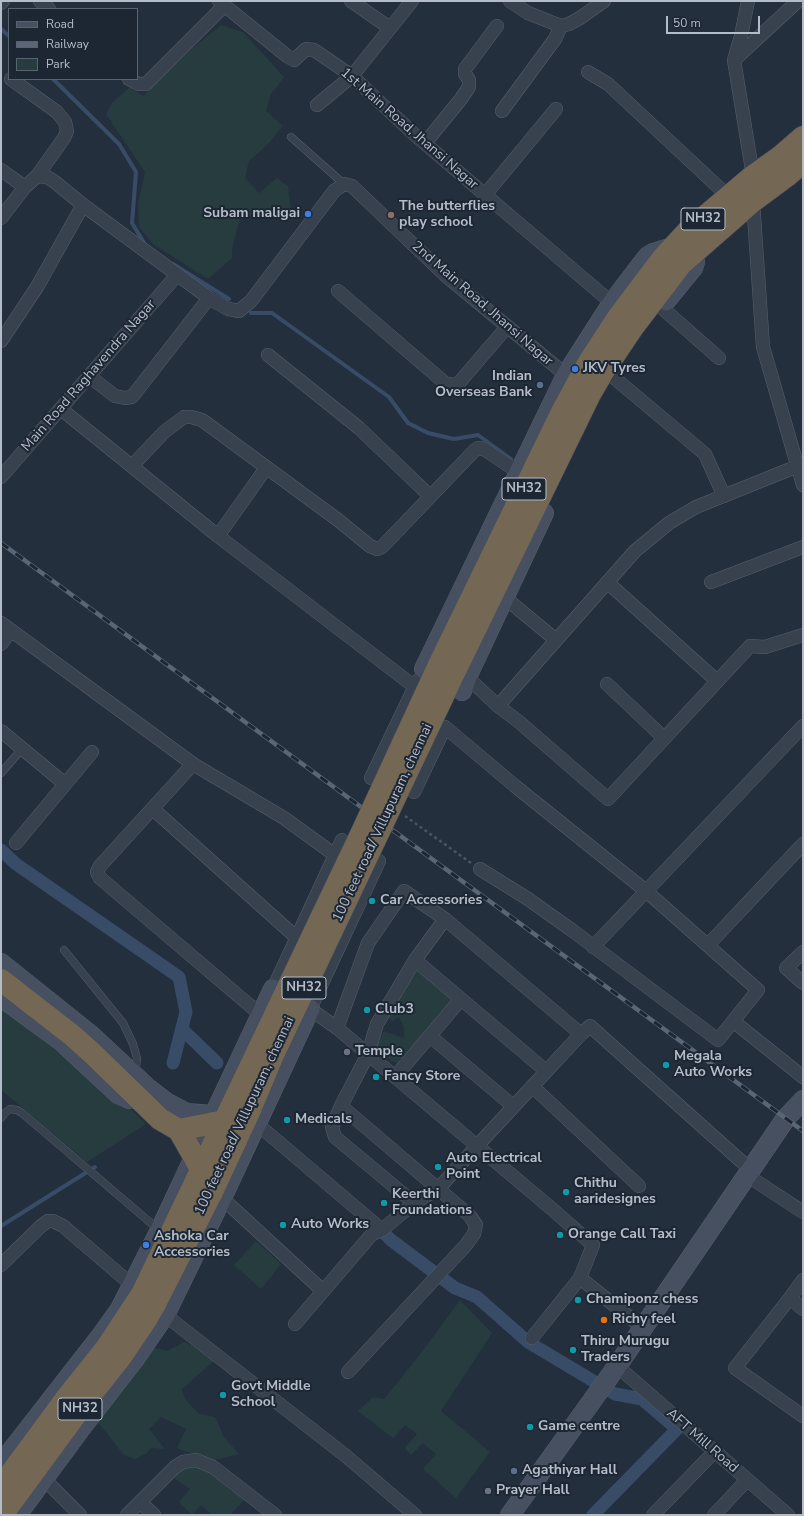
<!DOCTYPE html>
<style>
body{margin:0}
#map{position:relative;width:804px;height:1516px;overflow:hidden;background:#242f3e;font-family:"Nunito Sans",sans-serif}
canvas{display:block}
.frame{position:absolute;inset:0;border:2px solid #b4bcc9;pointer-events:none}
.legend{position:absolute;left:8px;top:8px;width:130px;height:72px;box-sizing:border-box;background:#1d2633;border:1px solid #59626f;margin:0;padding:5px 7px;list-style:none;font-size:12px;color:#b4bcc9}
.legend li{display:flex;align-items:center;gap:8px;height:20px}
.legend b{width:20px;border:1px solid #59626f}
.scale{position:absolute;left:666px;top:16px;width:94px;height:18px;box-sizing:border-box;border:2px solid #b4bcc9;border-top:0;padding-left:5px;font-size:12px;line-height:14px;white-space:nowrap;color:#b4bcc9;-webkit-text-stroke:3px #1d2633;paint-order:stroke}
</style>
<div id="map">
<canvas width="804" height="1516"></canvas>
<div class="frame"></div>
<ul class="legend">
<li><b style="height:5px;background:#465061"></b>Road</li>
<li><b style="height:5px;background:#5a6575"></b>Railway</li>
<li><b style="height:11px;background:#263c3f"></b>Park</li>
</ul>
<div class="scale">50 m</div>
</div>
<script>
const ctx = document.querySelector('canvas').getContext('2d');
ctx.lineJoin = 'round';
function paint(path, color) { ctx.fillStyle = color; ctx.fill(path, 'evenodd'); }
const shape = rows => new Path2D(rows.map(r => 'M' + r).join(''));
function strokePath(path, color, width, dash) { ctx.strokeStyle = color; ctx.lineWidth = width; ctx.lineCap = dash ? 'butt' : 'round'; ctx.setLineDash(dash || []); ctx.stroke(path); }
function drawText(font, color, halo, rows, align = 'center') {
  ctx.font = font + ' "Nunito Sans",sans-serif'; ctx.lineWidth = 4; ctx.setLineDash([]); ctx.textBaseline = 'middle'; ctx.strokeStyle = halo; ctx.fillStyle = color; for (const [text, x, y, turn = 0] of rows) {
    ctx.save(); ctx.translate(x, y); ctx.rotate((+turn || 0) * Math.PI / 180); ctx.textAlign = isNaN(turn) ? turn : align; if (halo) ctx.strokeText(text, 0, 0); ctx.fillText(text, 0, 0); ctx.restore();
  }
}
paint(shape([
 [221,25,243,32,284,77,271,94,266,111,283,126,267,145,249,161,245,178,259,193,277,178,288,186,291,214,271,218,241,215,232,249,232,258,208,279,153,244,139,227,138,204,145,172,106,114,112,103,130,87,143,96,192,49],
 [417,970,456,999,397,1063,391,1061,377,1045,384,1031,404,1038,404,1027,399,1017,392,1021,388,1016],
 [1,997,61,1041,146,1124,87,1162,1,1090],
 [256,1241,281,1264,261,1289,234,1265],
 [460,1300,492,1333,441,1411,490,1452,456,1498,423,1469,436,1454,423,1443,411,1455,405,1448,417,1434,405,1425,393,1438,358,1411,373,1397,384,1399,422,1352],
 [184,1342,200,1349,214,1361,182,1389,185,1399,199,1414,215,1417,224,1437,239,1454,211,1461,177,1448,186,1429,161,1417,149,1429,165,1449,151,1448,146,1454,135,1459,124,1455,97,1421,113,1396,122,1391,152,1347,167,1351],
 [190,1464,214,1473,245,1499,232,1513,233,1515,212,1515,201,1505,192,1515,179,1502,190,1489,171,1476]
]), '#263c3f');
strokePath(shape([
 [1,29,9,36],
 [53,79,119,144,136,172,132,223,146,246],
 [173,264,229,299],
 [251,313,272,313,389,397,408,423,428,433,454,439,478,435,511,459],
 [1,1226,95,1167]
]), '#394c67', 4);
strokePath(shape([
 [1,850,16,864,179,977,186,1012,173,1063],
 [182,1029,217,1063],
 [373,1222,391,1240,455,1288,477,1297,528,1342,615,1394,642,1399,677,1429,593,1515]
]), '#394c67', 13);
const lane = shape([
 [291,137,344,184],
 [1,773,22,749],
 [64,950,123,1023,133,1044,137,1058,136,1067,133,1073],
 [1,1118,5,1113,10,1109,17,1110,22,1113,159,1230]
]);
const street = shape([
 [40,1,49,9],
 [219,1,287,56,294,60,306,49,314,50,352,76,415,135,612,303],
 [351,1,390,28],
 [510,1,528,13,561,26,569,24,580,18,604,1],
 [748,1,741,36,734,60,753,176],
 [1,3,3,1],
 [734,60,798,1],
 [588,72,608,84,729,197],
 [11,79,57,112,65,122,67,131,64,138,37,176],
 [129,79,139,84,146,84,224,6],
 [317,105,352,76,412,1],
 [502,111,555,39,561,26],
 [425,143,461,99,469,87,469,80,465,74,465,69,497,26],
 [1,170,25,187],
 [485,195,556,109],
 [753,201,763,347,803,485],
 [1,218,25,187,37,176,47,177,55,182,83,205,209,298,228,309,239,311,251,301,334,191,344,184,352,186,445,275,566,375],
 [338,291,445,383,451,385,458,384,507,327],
 [661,307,719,358],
 [1,341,37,287,83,205],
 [268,355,359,428,430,496],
 [89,376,115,396,125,398,132,397,209,298],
 [612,376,705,454,724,496],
 [61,409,218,536,415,687],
 [132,466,164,432,184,417,191,417,202,420,338,520,370,546,377,549,382,547,475,450,478,448,484,449,518,472],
 [1,477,177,275],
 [218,536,266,468],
 [607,582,717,681],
 [711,582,803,547],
 [504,597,556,640],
 [1,623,193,764,284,818,335,855],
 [1,644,11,631],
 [467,677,498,706,518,721,608,799,750,646,765,647,803,635],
 [607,684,664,738],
 [498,706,635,551,669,523,696,507,798,466],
 [1,731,65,784],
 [193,764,100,866,97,872,100,878,261,1015],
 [371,778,418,680],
 [414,792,445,727,515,786,646,891,758,990,718,1040,573,931,528,899,480,869],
 [153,809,297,938],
 [16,843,92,752],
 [379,861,310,1009,337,1028,552,1209,593,1245,580,1278,643,1328],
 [708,945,803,844],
 [593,947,803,726],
 [803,952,786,968,803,983],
 [415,960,546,1071],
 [273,989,342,840],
 [733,1021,803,1077],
 [337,1028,368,943,404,891,445,919,581,1034],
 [430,1036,513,1106],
 [395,1077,461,999],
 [532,1086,639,1186],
 [341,1106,470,1216,476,1225,474,1234,466,1245,348,1372],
 [256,1123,382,1230],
 [748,1176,803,1212],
 [222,1198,323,1291],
 [414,1203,335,1137,332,1127,341,1106,368,1054,377,1024,415,960,445,919],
 [1,1265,41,1226,48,1221,53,1221,63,1226,132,1285],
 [803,1280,790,1298,735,1368,803,1416],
 [790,1298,803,1309],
 [165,1315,346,1456,415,1515],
 [295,1324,372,1234,382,1230,414,1203,438,1189,477,1146,581,1034,590,1026,751,1170],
 [532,1338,580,1278],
 [617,1366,788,1515],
 [44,1479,80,1515],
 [140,1502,154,1515],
 [127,1515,175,1467,183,1462,196,1460,213,1467,275,1515],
 [653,1515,715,1451],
 [714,1515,747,1480]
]);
const secondary = shape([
 [666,301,693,268,695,262,693,253],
 [424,669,566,375,612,303,640,266,648,256,653,253,672,247],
 [462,691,467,677,544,513],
 [1,963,91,1035,149,1089,166,1102,187,1113,213,1115],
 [1,997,61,1041,118,1094,129,1099,142,1095],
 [1,1464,100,1337,120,1309,160,1230,273,989,310,1009,222,1198,165,1315,134,1360,79,1431,17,1515],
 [510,1515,617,1366,786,1118,803,1100]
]);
const highway = shape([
 [438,667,562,412,589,362,619,316,662,259,688,231,753,176,780,157,803,137],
 [453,675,590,394,604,370,633,327,681,264,753,201,788,175,803,162],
 [1,1487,68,1396,107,1347,142,1294],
 [2,1515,82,1406,120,1358,147,1318,156,1302]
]);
strokePath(lane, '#565f6c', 8);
strokePath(street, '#565f6c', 14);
strokePath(secondary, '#565f6c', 20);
strokePath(highway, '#434c59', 23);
strokePath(shape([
 [405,816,471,863]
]), '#44595c', 2.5, [3, 3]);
strokePath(lane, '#38414e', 7);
strokePath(street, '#38414e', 13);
strokePath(secondary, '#465061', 19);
strokePath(highway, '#746855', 22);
const rail = shape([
 [1,543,803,1131]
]);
strokePath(rail, '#5a6575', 4.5);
strokePath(rail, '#1d2633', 3, [9]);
const highwayBridge = shape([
 [1,980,73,1036,93,1054,160,1119,179,1130,201,1169],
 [179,1130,224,1121],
 [142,1294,363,830,438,667],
 [156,1302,212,1192,250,1110,273,1055,453,675]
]);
strokePath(highwayBridge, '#434c59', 23, []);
strokePath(highwayBridge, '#746855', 22);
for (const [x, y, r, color] of [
 [308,214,4,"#3f7fe0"],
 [391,215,4,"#8d6e63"],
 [575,369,4,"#3f7fe0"],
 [540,385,4,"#5c6f8a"],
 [372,901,4,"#0f9aa8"],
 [367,1010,4,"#0f9aa8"],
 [347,1052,4,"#6b7280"],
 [666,1065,4,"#0f9aa8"],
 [376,1077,4,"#0f9aa8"],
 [287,1120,4,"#0f9aa8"],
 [438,1167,4,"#0f9aa8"],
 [566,1192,4,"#0f9aa8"],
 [384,1203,4,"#0f9aa8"],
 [283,1225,4,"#0f9aa8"],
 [560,1235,4,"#0f9aa8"],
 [146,1245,4,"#3f7fe0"],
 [578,1300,4,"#0f9aa8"],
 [604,1320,4,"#e8710a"],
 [573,1350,4,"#0f9aa8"],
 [223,1395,4,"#0f9aa8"],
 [530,1427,4,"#0f9aa8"],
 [514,1471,4,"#5c6f8a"],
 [488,1491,4,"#6b7280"]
]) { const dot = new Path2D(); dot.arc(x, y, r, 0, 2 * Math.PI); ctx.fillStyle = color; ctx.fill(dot); strokePath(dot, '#1d2633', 1.5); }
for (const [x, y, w] of [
 [703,219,44],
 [524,489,44],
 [304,988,44],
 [80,1409,44]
]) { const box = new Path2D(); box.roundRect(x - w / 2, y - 11, w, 22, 3); ctx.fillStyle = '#1d2633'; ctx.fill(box); strokePath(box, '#b4bcc9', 1); }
drawText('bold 13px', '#b4bcc9', null, [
 ["NH32",703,219],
 ["NH32",524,489],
 ["NH32",304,988],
 ["NH32",80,1409]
]);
drawText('14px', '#b4bcc9', '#1d2633', [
 ["1st Main Road, Jhansi Nagar",409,129,41],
 ["2nd Main Road, Jhansi Nagar",482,304,41],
 ["Main Road Raghavendra Nagar",89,376,-49],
 ["100 feet road/ Villupuram, chennai",383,823,-65],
 ["100 feet road/ Villupuram, chennai",245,1116,-65],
 ["AFT Mill Road",702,1441,41]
]);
drawText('bold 14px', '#b4bcc9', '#1d2633', [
 ["The butterflies",399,207],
 ["play school",399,223],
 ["Subam maligai",300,214,"right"],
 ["JKV Tyres",583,369],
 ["Indian",532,377,"right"],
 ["Overseas Bank",532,393,"right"],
 ["Car Accessories",380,901],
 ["Club3",375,1010],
 ["Temple",355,1052],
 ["Megala",674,1057],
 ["Auto Works",674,1073],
 ["Fancy Store",384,1077],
 ["Medicals",295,1120],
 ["Auto Electrical",446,1159],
 ["Point",446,1175],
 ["Chithu",574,1184],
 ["aaridesignes",574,1200],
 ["Keerthi",392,1195],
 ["Foundations",392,1211],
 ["Auto Works",291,1225],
 ["Orange Call Taxi",568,1235],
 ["Ashoka Car",154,1237],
 ["Accessories",154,1253],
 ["Chamiponz chess",586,1300],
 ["Richy feel",612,1320],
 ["Thiru Murugu",581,1342],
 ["Traders",581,1358],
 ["Govt Middle",231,1387],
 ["School",231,1403],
 ["Game centre",538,1427],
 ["Agathiyar Hall",522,1471],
 ["Prayer Hall",496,1491]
], 'left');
</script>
